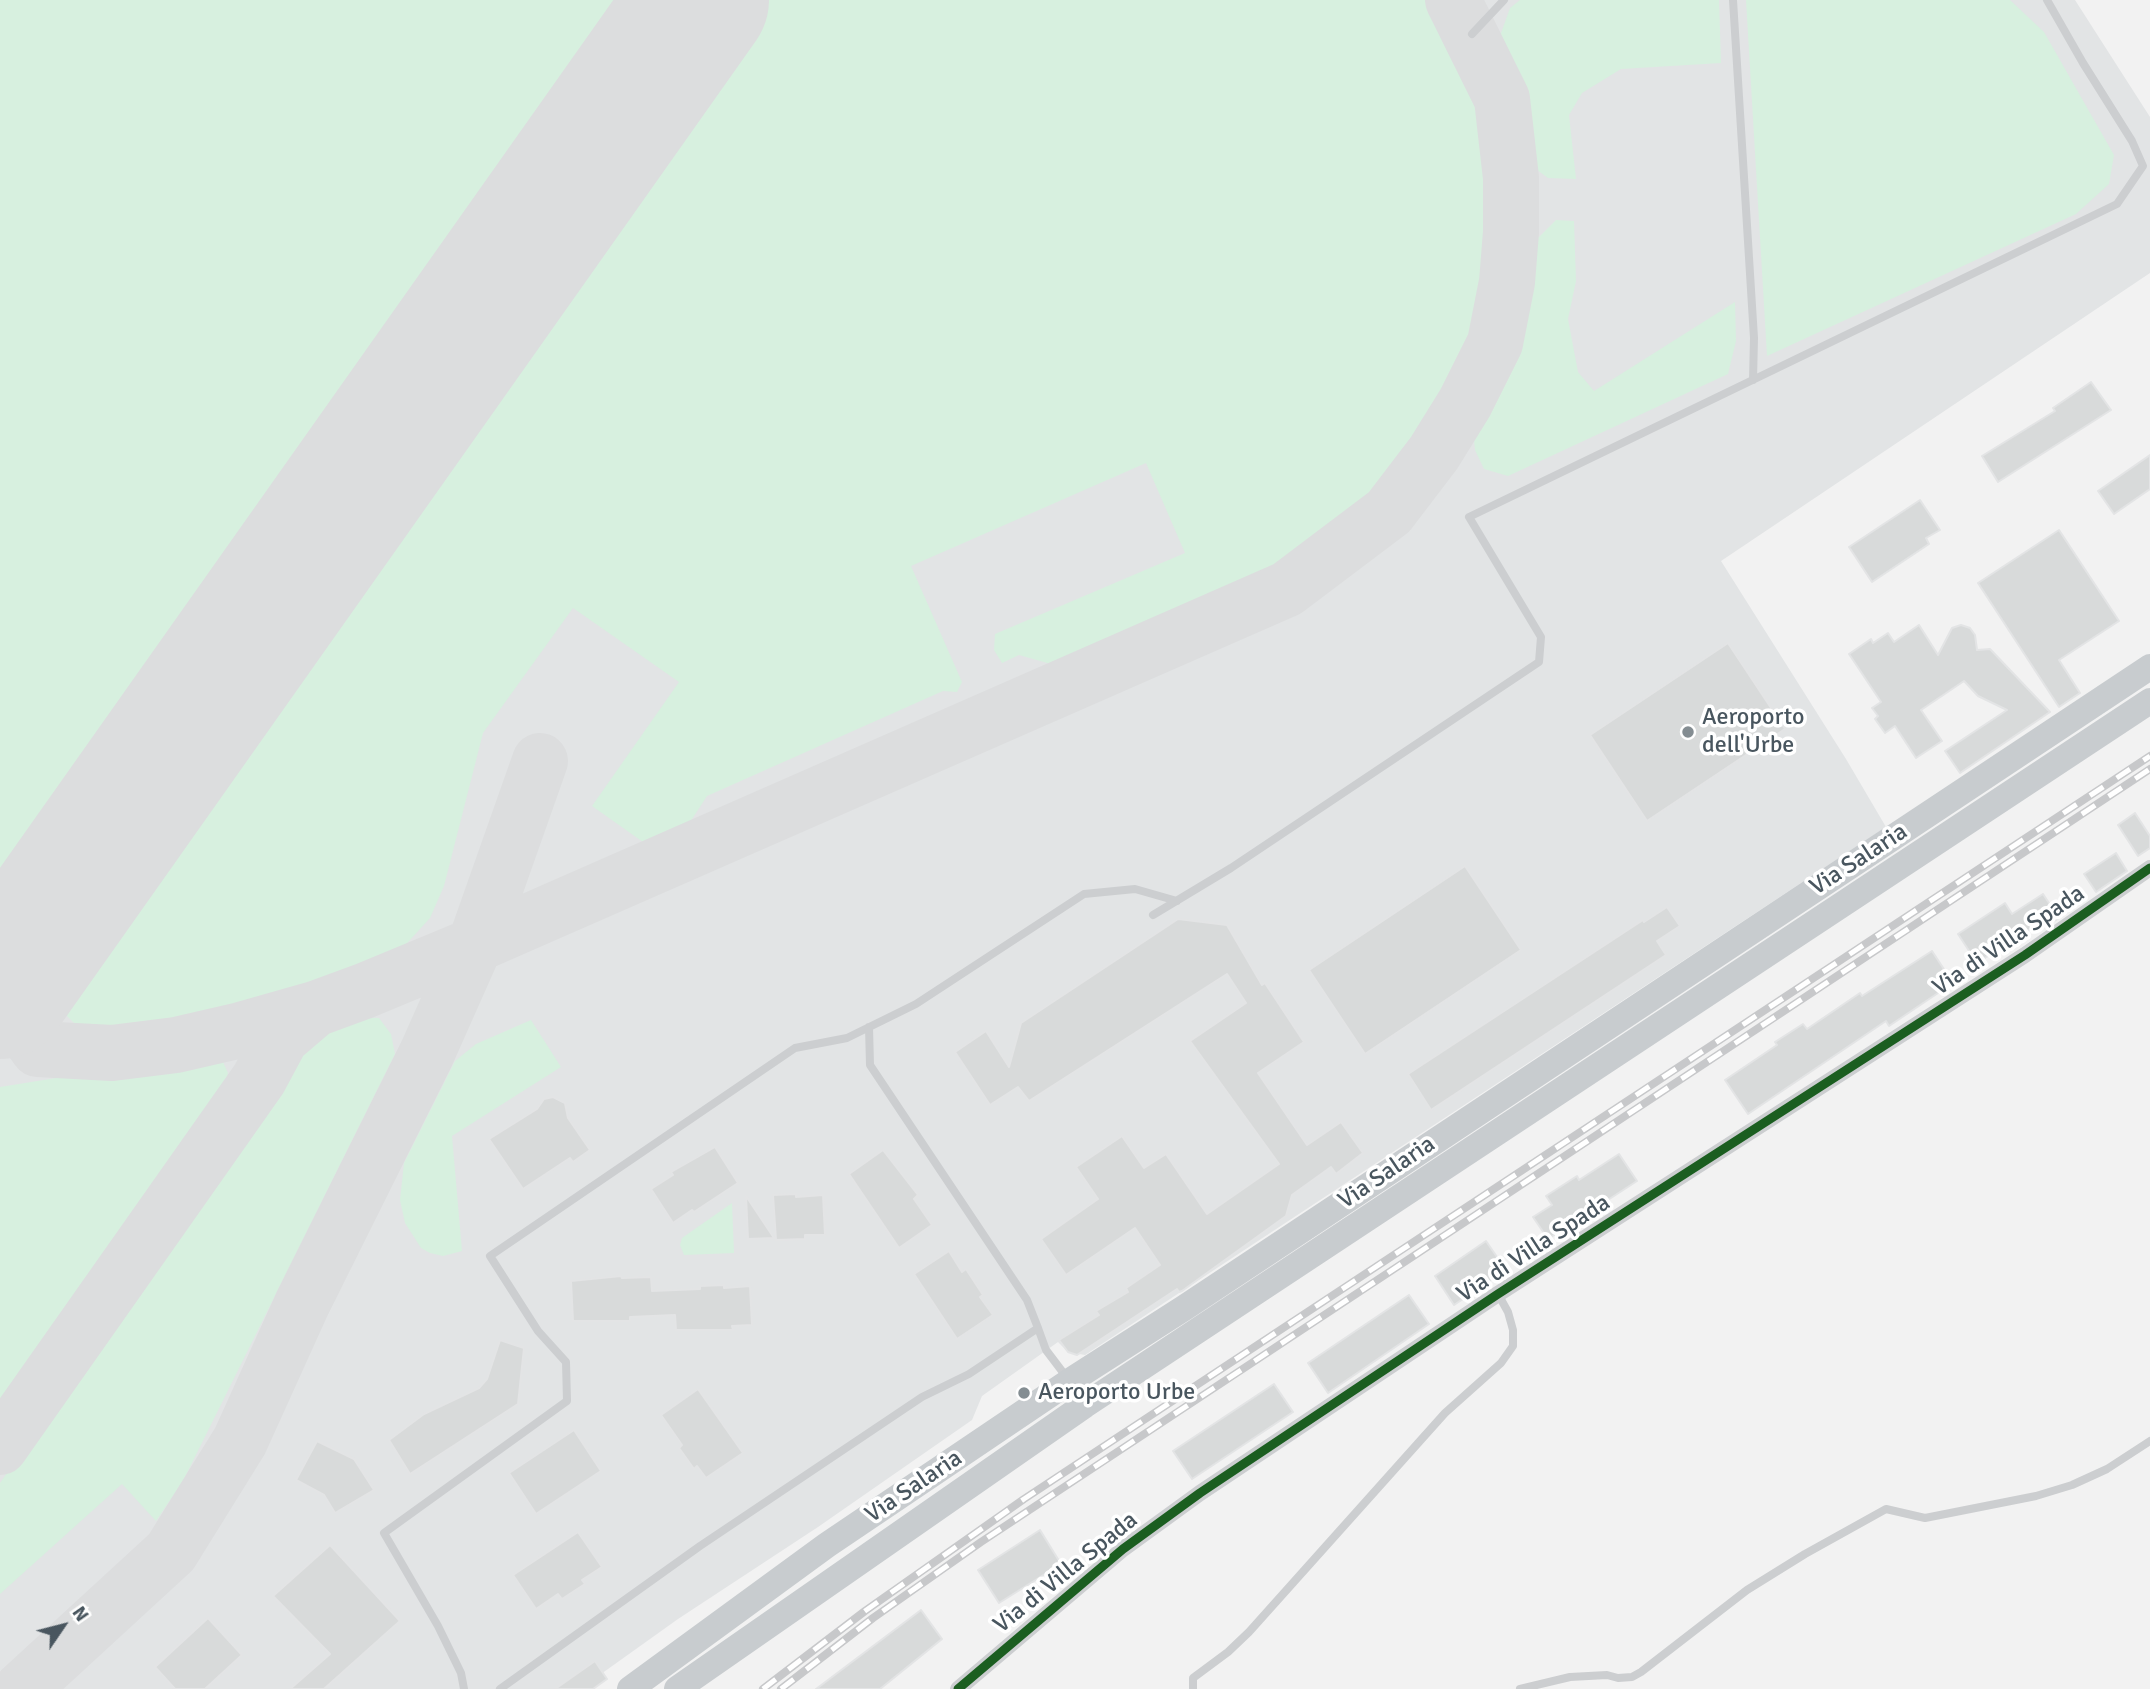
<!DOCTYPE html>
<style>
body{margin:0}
#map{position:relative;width:2150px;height:1689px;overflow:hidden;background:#f2f2f2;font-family:Signika,sans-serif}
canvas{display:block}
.north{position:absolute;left:28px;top:1591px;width:70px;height:70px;-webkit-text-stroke:5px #fff;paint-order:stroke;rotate:55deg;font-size:19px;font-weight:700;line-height:28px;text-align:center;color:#49565f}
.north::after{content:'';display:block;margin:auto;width:24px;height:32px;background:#49565f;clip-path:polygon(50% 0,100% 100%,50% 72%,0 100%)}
</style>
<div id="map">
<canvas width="2150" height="1689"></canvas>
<div class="north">N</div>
</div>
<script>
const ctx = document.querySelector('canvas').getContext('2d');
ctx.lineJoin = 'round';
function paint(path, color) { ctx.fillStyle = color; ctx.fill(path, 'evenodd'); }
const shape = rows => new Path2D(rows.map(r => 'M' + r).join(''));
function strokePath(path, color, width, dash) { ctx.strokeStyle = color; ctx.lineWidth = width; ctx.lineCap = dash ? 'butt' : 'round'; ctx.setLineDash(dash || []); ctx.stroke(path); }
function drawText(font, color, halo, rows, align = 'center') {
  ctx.font = font + ' Signika,sans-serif'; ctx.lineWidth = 7; ctx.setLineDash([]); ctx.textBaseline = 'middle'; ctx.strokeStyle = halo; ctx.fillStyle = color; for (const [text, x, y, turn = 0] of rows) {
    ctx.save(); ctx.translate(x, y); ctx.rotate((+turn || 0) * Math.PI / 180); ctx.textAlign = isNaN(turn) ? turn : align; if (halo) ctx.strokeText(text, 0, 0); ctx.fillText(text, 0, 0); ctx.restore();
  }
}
paint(shape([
 [0,0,2075,0,2150,117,2150,273,1721,561,1846,759,1886,827,1085,1355,1068,1352,1058,1342,982,1396,972,1420,818,1527,678,1619,580,1689,0,1689]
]), '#e2e4e5');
paint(shape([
 [0,0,632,0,0,899],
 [754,0,1434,0,1459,46,1481,108,1491,171,1492,235,1485,287,1467,355,1441,405,1387,482,1328,531,1261,575,1058,666,1019,655,1002,663,994,650,995,634,1185,553,1146,463,911,566,962,682,957,692,943,691,707,796,685,830,643,842,592,806,679,682,573,608,483,733,444,886,430,918,400,951,322,989,194,1022,111,1032,82,1031,66,1015,59,998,58,986],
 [1520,0,1719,0,1721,63,1621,69,1582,93,1569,115,1576,179,1548,178,1529,164,1519,105,1500,36,1510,8],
 [1746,0,2010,0,2044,32,2114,155,2109,184,2076,214,1767,356],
 [1556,220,1574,221,1576,281,1568,319,1578,372,1594,391,1735,302,1736,341,1728,374,1508,476,1484,469,1475,450,1473,429,1518,319,1530,246],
 [351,1017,379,1018,391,1034,395,1054,183,1481,156,1521,122,1484,0,1594,0,1483,311,1038,319,1028],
 [531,1020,561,1067,452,1136,462,1251,443,1256,430,1253,421,1248,405,1223,400,1200,404,1163,455,1061,476,1044],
 [206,1054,223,1062,228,1073,224,1089,0,1412,0,1087],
 [732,1203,734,1253,684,1255,680,1245,682,1238]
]), '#d7f0df');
strokePath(shape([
 [14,969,11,990,13,1008,18,1021,38,1049,112,1053,176,1045,241,1030,315,1009,364,991,475,945,1287,589,1389,512,1434,453,1465,403,1495,343,1507,282,1511,232,1511,178,1502,99,1453,0],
 [0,1447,259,1079,281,1038,315,1009],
 [22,1689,171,1552,240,1441,302,1304,427,1053,475,945,540,761]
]), '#dcddde', 56);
strokePath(shape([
 [0,989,699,0]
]), '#dcddde', 140);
const building = shape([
 [2091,382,2111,410,1998,482,1982,456,2055,411,2053,408,2091,382],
 [2150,455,2150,489,2114,514,2098,491,2150,455],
 [1920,500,1940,530,1926,538,1929,544,1872,582,1849,547,1920,500],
 [2059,530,2119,621,2059,660,2080,693,2059,707,1978,583,2059,530],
 [1919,625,1938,655,1952,628,1961,625,1970,628,1975,635,1977,650,1990,649,2050,712,1960,773,1945,751,2007,710,1978,696,1964,681,1921,710,1942,741,1916,758,1895,726,1885,733,1875,719,1878,716,1872,708,1881,702,1849,654,1871,639,1873,643,1888,633,1894,642,1919,625],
 [1728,643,1785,729,1647,821,1590,735,1728,643],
 [2135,813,2150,836,2150,848,2138,856,2118,825,2135,813],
 [2116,853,2127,871,2096,892,2084,874,2116,853],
 [1465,866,1521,950,1365,1054,1309,970,1465,866],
 [2043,894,2059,918,2043,928,2040,923,1977,963,1958,934,2005,903,2012,914,2043,894],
 [1667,907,1680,926,1657,941,1666,955,1431,1110,1408,1074,1643,920,1644,922,1667,907],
 [1178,919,1227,925,1262,985,1265,983,1304,1042,1258,1073,1307,1145,1341,1122,1363,1153,1336,1174,1331,1167,1292,1195,1286,1216,1182,1291,1179,1292,1177,1289,1077,1355,1068,1352,1059,1340,1099,1315,1096,1311,1128,1292,1126,1288,1160,1265,1135,1228,1066,1275,1041,1239,1098,1199,1076,1167,1122,1136,1144,1168,1166,1154,1207,1214,1279,1164,1190,1041,1246,1003,1227,974,1029,1101,1018,1087,990,1105,955,1052,986,1031,1009,1067,1021,1023,1178,919],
 [1932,951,1953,983,1889,1026,1886,1021,1748,1114,1725,1080,1777,1045,1775,1042,1803,1024,1807,1029,1860,993,1862,996,1932,951],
 [553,1097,565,1103,568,1118,590,1150,573,1162,570,1158,523,1189,489,1139,537,1109,544,1099,553,1097],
 [715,1147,738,1183,694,1212,692,1210,673,1223,651,1189,673,1175,671,1172,715,1147],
 [883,1150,918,1195,914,1199,932,1225,899,1248,849,1174,883,1150],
 [1619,1154,1637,1181,1548,1239,1533,1217,1552,1205,1546,1196,1577,1176,1579,1180,1619,1154],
 [796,1194,796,1197,823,1195,825,1235,805,1235,805,1239,776,1240,773,1195,796,1194],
 [746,1196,774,1238,748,1239,746,1196],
 [1486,1241,1506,1270,1454,1305,1435,1276,1486,1241],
 [949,1251,962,1272,966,1269,983,1295,980,1297,993,1315,957,1339,914,1274,949,1251],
 [621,1276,622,1278,651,1277,652,1291,700,1289,700,1286,724,1285,724,1288,750,1286,752,1325,732,1326,733,1330,676,1330,675,1315,630,1317,630,1321,573,1321,571,1281,621,1276],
 [1409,1295,1429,1324,1328,1393,1308,1363,1409,1295],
 [500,1340,524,1348,518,1404,410,1474,389,1440,424,1414,479,1388,487,1379,500,1340],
 [1274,1384,1293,1412,1192,1479,1173,1451,1274,1384],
 [698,1389,743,1453,706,1478,697,1466,694,1469,679,1448,682,1445,661,1415,698,1389],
 [574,1430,601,1471,536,1514,509,1473,574,1430],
 [317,1441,354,1459,374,1490,335,1513,324,1495,296,1480,317,1441],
 [1040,1530,1061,1564,999,1603,978,1570,1040,1530],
 [578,1532,602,1567,582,1580,585,1584,562,1599,558,1594,536,1609,513,1575,578,1532],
 [330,1545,400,1621,324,1689,290,1689,330,1654,273,1596,330,1545],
 [921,1610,942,1639,880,1689,816,1689,921,1610],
 [208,1618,242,1655,205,1689,175,1689,155,1667,208,1618],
 [595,1661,607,1679,593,1689,555,1689,595,1661]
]);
paint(building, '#d8dada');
strokePath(building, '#e3e4e5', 2);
strokePath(shape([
 [1733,0,1754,338,1753,380],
 [1472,34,1504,0],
 [1153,915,1231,868,1539,662,1541,637,1469,517,2117,204,2143,166,2132,141,2083,63,2047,0],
 [1038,1328,1046,1350,1068,1379],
 [464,1689,461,1673,438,1626,384,1533,567,1401,566,1362,538,1331,490,1256,795,1048,847,1038,916,1004,1084,894,1135,889,1177,901],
 [500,1689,700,1546,922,1397,969,1374,1038,1328,1027,1300,870,1065,869,1027],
 [1193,1689,1193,1678,1228,1652,1249,1632,1445,1413,1501,1363,1513,1346,1513,1330,1508,1312,1498,1294],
 [1520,1689,1570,1677,1607,1675,1618,1678,1632,1677,1641,1672,1747,1590,1805,1554,1886,1509,1925,1518,2036,1496,2072,1485,2107,1469,2150,1441]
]), '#ccced0', 8);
strokePath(shape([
 [958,1689,1123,1549,1200,1493,1498,1294,2025,955,2150,868]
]), '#ccced0', 16);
strokePath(shape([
 [630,1689,827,1545,1070,1381,1184,1308,2150,667],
 [677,1689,1085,1405,2150,701]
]), '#c8cccf', 26);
const rail = shape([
 [763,1689,865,1611,1024,1499,2150,756],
 [781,1689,873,1618,981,1542,2150,769]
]);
strokePath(rail, '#c7c8ca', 8);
strokePath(rail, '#fff', 5, [16]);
strokePath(shape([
 [958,1689,1123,1549,1200,1493,1498,1294,2025,955,2150,868]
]), '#1b5e20', 9);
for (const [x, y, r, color] of [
 [1688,732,7,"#848d92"],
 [1024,1393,7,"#848d92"]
]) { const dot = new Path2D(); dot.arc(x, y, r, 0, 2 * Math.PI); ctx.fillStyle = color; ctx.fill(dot); strokePath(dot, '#fff', 2.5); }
drawText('24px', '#49565f', '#fff', [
 ["Aeroporto",1702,718],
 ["dell'Urbe",1702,746],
 ["Aeroporto Urbe",1038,1393]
], 'left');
drawText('24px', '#49565f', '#fff', [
 ["Via Salaria",1859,860,-33],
 ["Via di Villa Spada",2009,941,-34],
 ["Via Salaria",1387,1173,-34],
 ["Via di Villa Spada",1534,1249,-33],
 ["Via Salaria",914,1487,-34],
 ["Via di Villa Spada",1066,1573,-39]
]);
</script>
